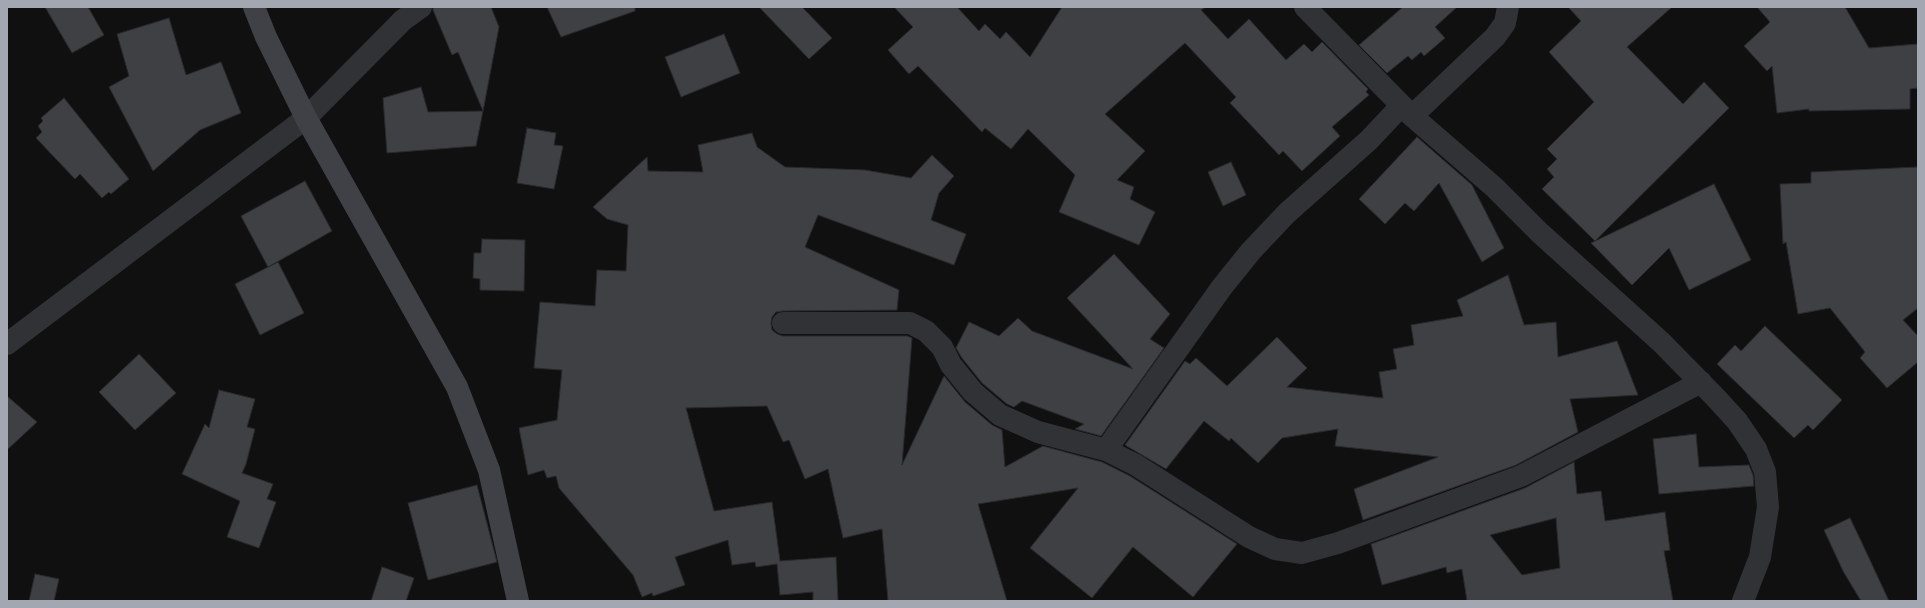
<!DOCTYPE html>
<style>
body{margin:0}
#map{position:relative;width:1925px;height:608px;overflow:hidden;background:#101011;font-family:"Public Sans",sans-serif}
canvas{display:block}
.frame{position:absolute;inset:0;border:8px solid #a2a7b2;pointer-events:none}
</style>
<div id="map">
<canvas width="1925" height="608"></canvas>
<div class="frame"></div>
</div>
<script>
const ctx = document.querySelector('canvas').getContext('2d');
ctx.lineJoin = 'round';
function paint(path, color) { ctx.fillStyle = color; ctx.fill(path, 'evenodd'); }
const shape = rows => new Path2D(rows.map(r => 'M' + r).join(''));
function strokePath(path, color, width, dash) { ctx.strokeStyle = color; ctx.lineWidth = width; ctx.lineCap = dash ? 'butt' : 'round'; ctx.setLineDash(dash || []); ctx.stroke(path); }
const building = shape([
 [45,7,88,7,104,35,72,53,45,7],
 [433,7,491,7,499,27,483,111,458,52,452,55,433,10,433,7],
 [547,7,635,7,635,11,561,37,547,7],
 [759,7,802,7,832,38,809,59,759,7],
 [894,7,957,7,979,31,985,24,1000,39,1006,32,1030,57,1062,7,1206,7,1201,10,1228,39,1249,19,1286,60,1304,44,1312,52,1322,42,1368,89,1366,92,1369,95,1332,127,1340,136,1302,171,1283,151,1279,155,1230,103,1236,97,1185,43,1105,114,1145,151,1117,180,1134,187,1130,199,1155,212,1139,245,1059,212,1075,175,1028,129,1011,149,985,128,982,132,918,66,909,74,888,50,913,27,894,7],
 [1403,7,1457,7,1435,27,1445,38,1424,56,1421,52,1412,60,1408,56,1387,73,1359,45,1403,7],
 [1568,7,1672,7,1627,47,1683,104,1704,82,1729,108,1595,241,1542,189,1554,177,1547,169,1557,159,1547,149,1594,102,1549,52,1581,21,1568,7],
 [1757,7,1845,7,1869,48,1918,44,1918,88,1910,89,1910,109,1809,111,1809,109,1777,113,1772,66,1767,71,1744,46,1770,22,1757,7],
 [169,18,186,75,221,62,241,113,200,130,153,171,109,87,129,76,117,34,169,18],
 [724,34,740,73,681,97,665,57,724,34],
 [421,87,428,112,483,111,476,146,387,153,383,98,421,87],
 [64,98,129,179,111,194,109,192,102,198,80,174,75,179,36,138,42,132,38,126,43,121,41,118,64,98],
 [527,128,556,133,554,145,563,146,554,189,517,183,527,128],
 [752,133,757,147,785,167,865,170,911,178,932,155,954,176,939,193,931,220,966,234,954,265,818,215,805,247,899,290,897,310,783,311,776,312,772,317,771,323,772,330,777,334,783,336,907,336,912,338,902,465,944,376,965,402,992,425,1002,430,1005,467,1043,446,1102,462,1130,476,1237,544,1193,597,1133,547,1092,598,1030,548,1078,488,978,504,1007,601,888,601,882,529,843,538,828,469,805,479,789,440,783,442,767,406,686,408,714,511,772,502,780,561,836,557,838,601,813,601,813,592,780,595,777,564,756,567,755,562,732,565,728,540,675,557,685,585,653,596,652,593,642,597,633,575,559,488,556,476,547,478,544,470,528,475,519,428,557,420,562,370,534,368,540,302,595,306,597,270,626,271,628,225,607,219,593,207,647,157,648,171,703,172,698,145,752,133],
 [1417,137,1472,185,1504,248,1482,262,1439,183,1414,211,1405,203,1385,224,1359,199,1417,137],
 [1231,162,1246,195,1223,206,1208,172,1231,162],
 [1918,167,1918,308,1903,320,1918,336,1918,362,1887,388,1860,358,1865,352,1830,308,1798,314,1786,242,1783,244,1780,184,1811,183,1811,172,1918,167],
 [305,181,332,231,268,267,241,216,305,181],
 [1714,184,1751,260,1689,290,1669,248,1632,285,1591,243,1714,184],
 [482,239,525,240,524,291,480,290,480,279,473,278,474,253,481,253,482,239],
 [1114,254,1170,314,1150,339,1164,348,1101,436,1075,429,1084,424,1022,401,1014,407,1007,404,982,383,962,358,956,348,969,322,999,336,1018,318,1032,331,1133,369,1067,298,1114,254],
 [278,262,304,313,260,335,235,284,278,262],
 [1508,275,1524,325,1556,322,1558,357,1617,341,1638,395,1570,399,1578,432,1516,465,1363,520,1354,489,1438,457,1335,446,1338,429,1282,438,1258,463,1231,438,1229,441,1204,421,1166,469,1125,445,1185,361,1190,364,1196,358,1227,386,1277,337,1307,368,1287,387,1383,398,1379,372,1397,369,1393,349,1414,345,1411,325,1463,316,1457,300,1508,275],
 [1765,326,1842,400,1813,430,1808,425,1794,438,1717,364,1735,345,1741,351,1765,326],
 [139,354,176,393,135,430,99,392,139,354],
 [219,390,255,399,247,427,255,429,246,464,242,473,273,484,267,499,276,502,259,548,227,537,240,501,182,474,205,424,209,428,219,390],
 [7,396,37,422,7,450,7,396],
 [1696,434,1699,467,1749,465,1753,475,1754,486,1659,494,1653,439,1696,434],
 [1574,462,1577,494,1601,491,1605,521,1665,512,1670,550,1664,551,1673,601,1467,601,1462,569,1447,573,1446,567,1382,585,1371,544,1525,488,1574,462],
 [1556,518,1560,568,1522,575,1490,535,1556,518],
 [477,485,497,562,428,580,408,503,477,485],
 [1850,518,1862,543,1889,601,1861,601,1843,571,1824,530,1850,518],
 [382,567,414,578,406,601,371,601,382,567],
 [35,574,59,579,54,601,29,601,35,574]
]);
paint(building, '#3f4044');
strokePath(building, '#2a2a2d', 1);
strokePath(shape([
 [1305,7,1412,116,1494,187,1540,233,1661,342,1716,398,1737,421,1756,449,1765,472,1768,507,1760,557,1743,601],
 [1412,116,1495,37,1505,23,1508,7],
 [783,323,910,323,926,331,942,347,951,365,973,392,1000,415,1038,432,1106,450,1136,465,1249,537,1275,549,1302,553,1338,543,1521,476,1701,382],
 [7,344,306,118,403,20,421,7],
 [1106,450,1222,287,1251,251,1287,213,1369,140,1401,106]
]), '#313236', 22);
strokePath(shape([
 [254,7,266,37,306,118,457,387,489,470,518,601]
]), '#3f4146', 22);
</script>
